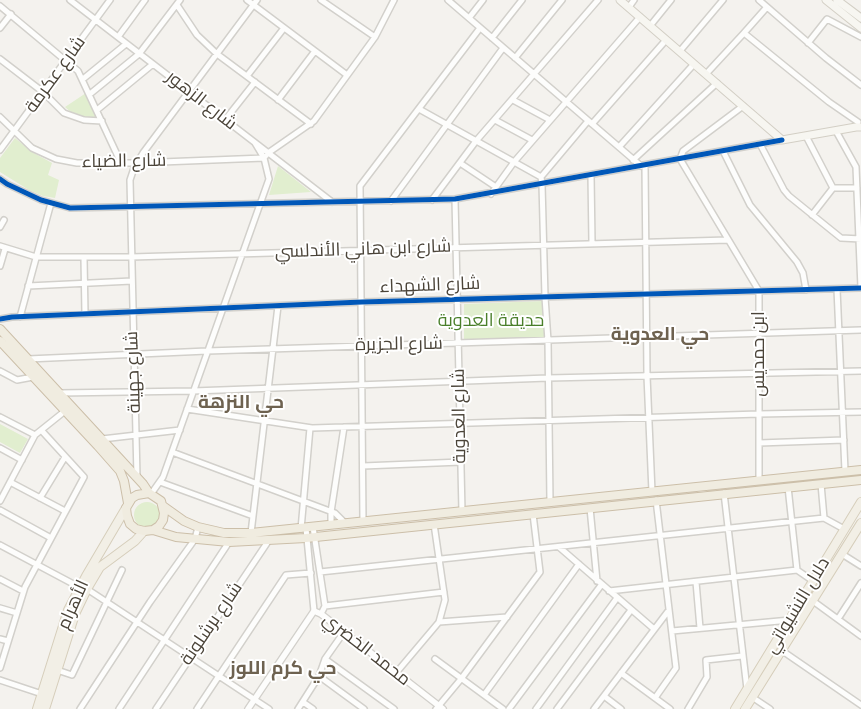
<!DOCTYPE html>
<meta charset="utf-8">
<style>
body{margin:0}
canvas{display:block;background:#f4f2ee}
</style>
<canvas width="861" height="709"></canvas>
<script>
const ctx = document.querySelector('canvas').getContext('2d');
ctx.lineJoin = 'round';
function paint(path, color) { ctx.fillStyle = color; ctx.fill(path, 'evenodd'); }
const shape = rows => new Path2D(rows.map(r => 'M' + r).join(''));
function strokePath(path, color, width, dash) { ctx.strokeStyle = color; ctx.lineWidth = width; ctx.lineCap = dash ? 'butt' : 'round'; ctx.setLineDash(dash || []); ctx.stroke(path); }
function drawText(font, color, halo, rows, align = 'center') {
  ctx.font = font + ' Roboto,Cairo,sans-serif'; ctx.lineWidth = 4; ctx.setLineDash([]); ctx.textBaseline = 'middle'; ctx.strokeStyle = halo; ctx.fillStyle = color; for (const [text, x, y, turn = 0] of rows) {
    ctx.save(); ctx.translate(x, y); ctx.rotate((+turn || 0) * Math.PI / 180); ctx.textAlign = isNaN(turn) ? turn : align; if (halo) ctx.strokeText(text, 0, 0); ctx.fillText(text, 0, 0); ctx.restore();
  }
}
paint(shape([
 [86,93,97,118,84,118,73,114,65,107],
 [15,138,32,152,52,163,48,175,59,180,55,198,43,196,29,190,0,172,0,158],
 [278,166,311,192,269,195],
 [543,301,546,339,464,340,464,304],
 [0,424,28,439,20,453,0,442],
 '134 515a13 13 0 1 1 26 0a13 13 0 1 1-26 0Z'
]), '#e1eecf');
const minor = shape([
 [70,0,332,202],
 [247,0,347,75],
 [321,0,375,37],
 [448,0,641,166],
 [759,0,826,58,861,85],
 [177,5,197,35,217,54,311,124],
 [0,6,78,71,121,163],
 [629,7,634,0],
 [767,7,744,33,829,102,858,122],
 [469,18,483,0],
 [650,26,671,0],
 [0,28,11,14],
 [118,37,145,0],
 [492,38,522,0],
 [808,43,827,19,861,37],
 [680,51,723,0],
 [515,58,562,0],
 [0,59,43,92,64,113,84,120,102,121],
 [706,74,744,33],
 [247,76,284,28],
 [83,79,126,44],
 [90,94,139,54,180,0],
 [278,100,315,51],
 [513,100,550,120],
 [743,106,683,151,680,159,759,291,759,480],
 [419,109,541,177,542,184,545,297,548,341,550,502],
 [97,110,153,64],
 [0,117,32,148,56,159,77,163,136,163,264,158,268,153,314,121,375,37,394,0],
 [225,120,255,82],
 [495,120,532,140],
 [592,124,666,40],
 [836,131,856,167,861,288],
 [806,136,833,188,857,188],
 [760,144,784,190,789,196,841,238,861,239],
 [619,147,694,64],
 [0,150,110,0],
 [723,151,750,205,797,262,803,273,806,290],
 [633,160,717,83],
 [460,163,496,187],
 [645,165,647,376,652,492],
 [591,175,592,243],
 [541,177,588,121],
 [0,179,7,184,41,200,70,208,455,199,782,140],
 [491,194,514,162,640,17],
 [455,199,462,512],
 [432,200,476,141,598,0],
 [391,201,503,48],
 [812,215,833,188],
 [0,227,4,220],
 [0,246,36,257,131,257,728,240],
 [84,258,85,314],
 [0,266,5,249],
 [28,286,132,281],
 [837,289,845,471],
 [20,317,51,203],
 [0,319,12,317,362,302,861,288],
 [28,359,207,351,861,330],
 [0,371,17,380,33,377],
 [59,393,193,391,548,378,861,371],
 [187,409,312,428,759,414,861,412],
 [0,417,35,435,65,411],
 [102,439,180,430],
 [759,443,844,440],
 [0,448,22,460],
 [172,452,335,513,345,523],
 [363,466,461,462],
 [137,477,130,180,134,168,143,153,257,0],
 [10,482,65,511],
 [160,482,253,516],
 [821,484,824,518],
 [788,487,797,570],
 [724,493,747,689],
 [151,494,163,477,269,179,264,158,255,143],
 [40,498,65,457],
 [0,501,35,435],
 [590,508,597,581],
 [0,510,51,538],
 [363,521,360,186,480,28],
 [331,525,331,512,344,427],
 [313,527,325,606],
 [306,528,314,611],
 [301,529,310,428],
 [251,533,278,306],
 [0,545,79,587],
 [559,547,654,629],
 [842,554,861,566],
 [320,572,824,518,844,529],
 [0,579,23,591],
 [696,582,700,628],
 [87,589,269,709],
 [609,591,797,570,813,581],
 [813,601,861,636],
 [0,608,17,613],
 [321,614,325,606,444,592],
 [838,619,861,583],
 [439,622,507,617],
 [672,631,790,620],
 [0,639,8,641],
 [781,650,861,705],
 [325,659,394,709],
 [435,659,503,709],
 [0,668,25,587,84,477,42,431],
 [57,670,72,675,122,570],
 [396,673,439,622,445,600,434,524],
 [621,673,670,709],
 [319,676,364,709],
 [0,680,42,694],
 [484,695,579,564],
 [604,696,621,709],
 [752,697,770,709],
 [655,698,676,668,656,500],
 [303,702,313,709],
 [80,709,150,602,195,539,198,527],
 [119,709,229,542],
 [156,709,269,540],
 [197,709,286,575,311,573],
 [298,709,319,676,325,659,344,632],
 [436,709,461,679,540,572,533,514],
 [509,709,602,584],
 [536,709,617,598],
 [557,709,631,610],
 [594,709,669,610],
 [688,709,707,677,706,660,742,656]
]);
const tertiary = shape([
 [248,709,314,611,321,614,443,709]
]);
const secondary = shape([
 [620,0,782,140,856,127,861,127],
 [826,0,861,28],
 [837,0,861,18]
]);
const primary = shape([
 [37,709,68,610,86,576,126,508],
 [45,709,75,614,87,589,100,567,135,541,144,531],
 [735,709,861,502],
 [745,709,861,523]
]);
const trunk = shape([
 [0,329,143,484,149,493,161,501,164,513,163,520,159,526,153,530,144,531,136,529,130,524,127,516,126,508,132,498,137,495,149,493],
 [0,341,98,446,120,471,124,481,128,503],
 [163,506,184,521,198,527,224,533,251,533,861,470],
 [153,530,176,537,229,542,306,538,861,480]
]);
strokePath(minor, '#d2d0cb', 8);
strokePath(tertiary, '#d2d0cb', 8);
strokePath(secondary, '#d3cfc5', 9);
strokePath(primary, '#d6cebb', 10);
strokePath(trunk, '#ccbfa9', 10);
strokePath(minor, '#fdfdfc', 5);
strokePath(tertiary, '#fdfdfc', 5.5);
strokePath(secondary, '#f7f6f1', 7);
strokePath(primary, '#f2efe6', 8);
strokePath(trunk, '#f0ece0', 8);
strokePath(shape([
 [0,179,7,184,41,200,70,208,455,199,782,140],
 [0,319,12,317,362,302,861,288]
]), '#0057b8', 5);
drawText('18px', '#4b4439', '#fff', [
 ["شارع عكرمة",56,75,-54],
 ["شارع الزهور",201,101,38],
 ["شارع الضياء",124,162,-1],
 ["شارع ابن هاني الأندلسي",363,250,-2],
 ["شارع الشهداء",430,286,-2],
 ["شارع الجزيرة",399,345,-1],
 ["ابن حمديس",759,354,-90],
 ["شارع جهينة",134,372,-92],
 ["شارع العدوية",460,416,-91],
 ["الأهرام",74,605,-66],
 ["دلال النشيواتي",798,606,-59],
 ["شارع برشلونة",212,624,-56],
 ["محمد الخضري",366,650,38]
]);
drawText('18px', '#4a7f2a', '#fff', [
 ["حديقة العدوية",491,321]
]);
drawText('bold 19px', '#6e6250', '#fff', [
 ["حي العدوية",660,335],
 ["حي النزهة",241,403],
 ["حي كرم اللوز",283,669]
]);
</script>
